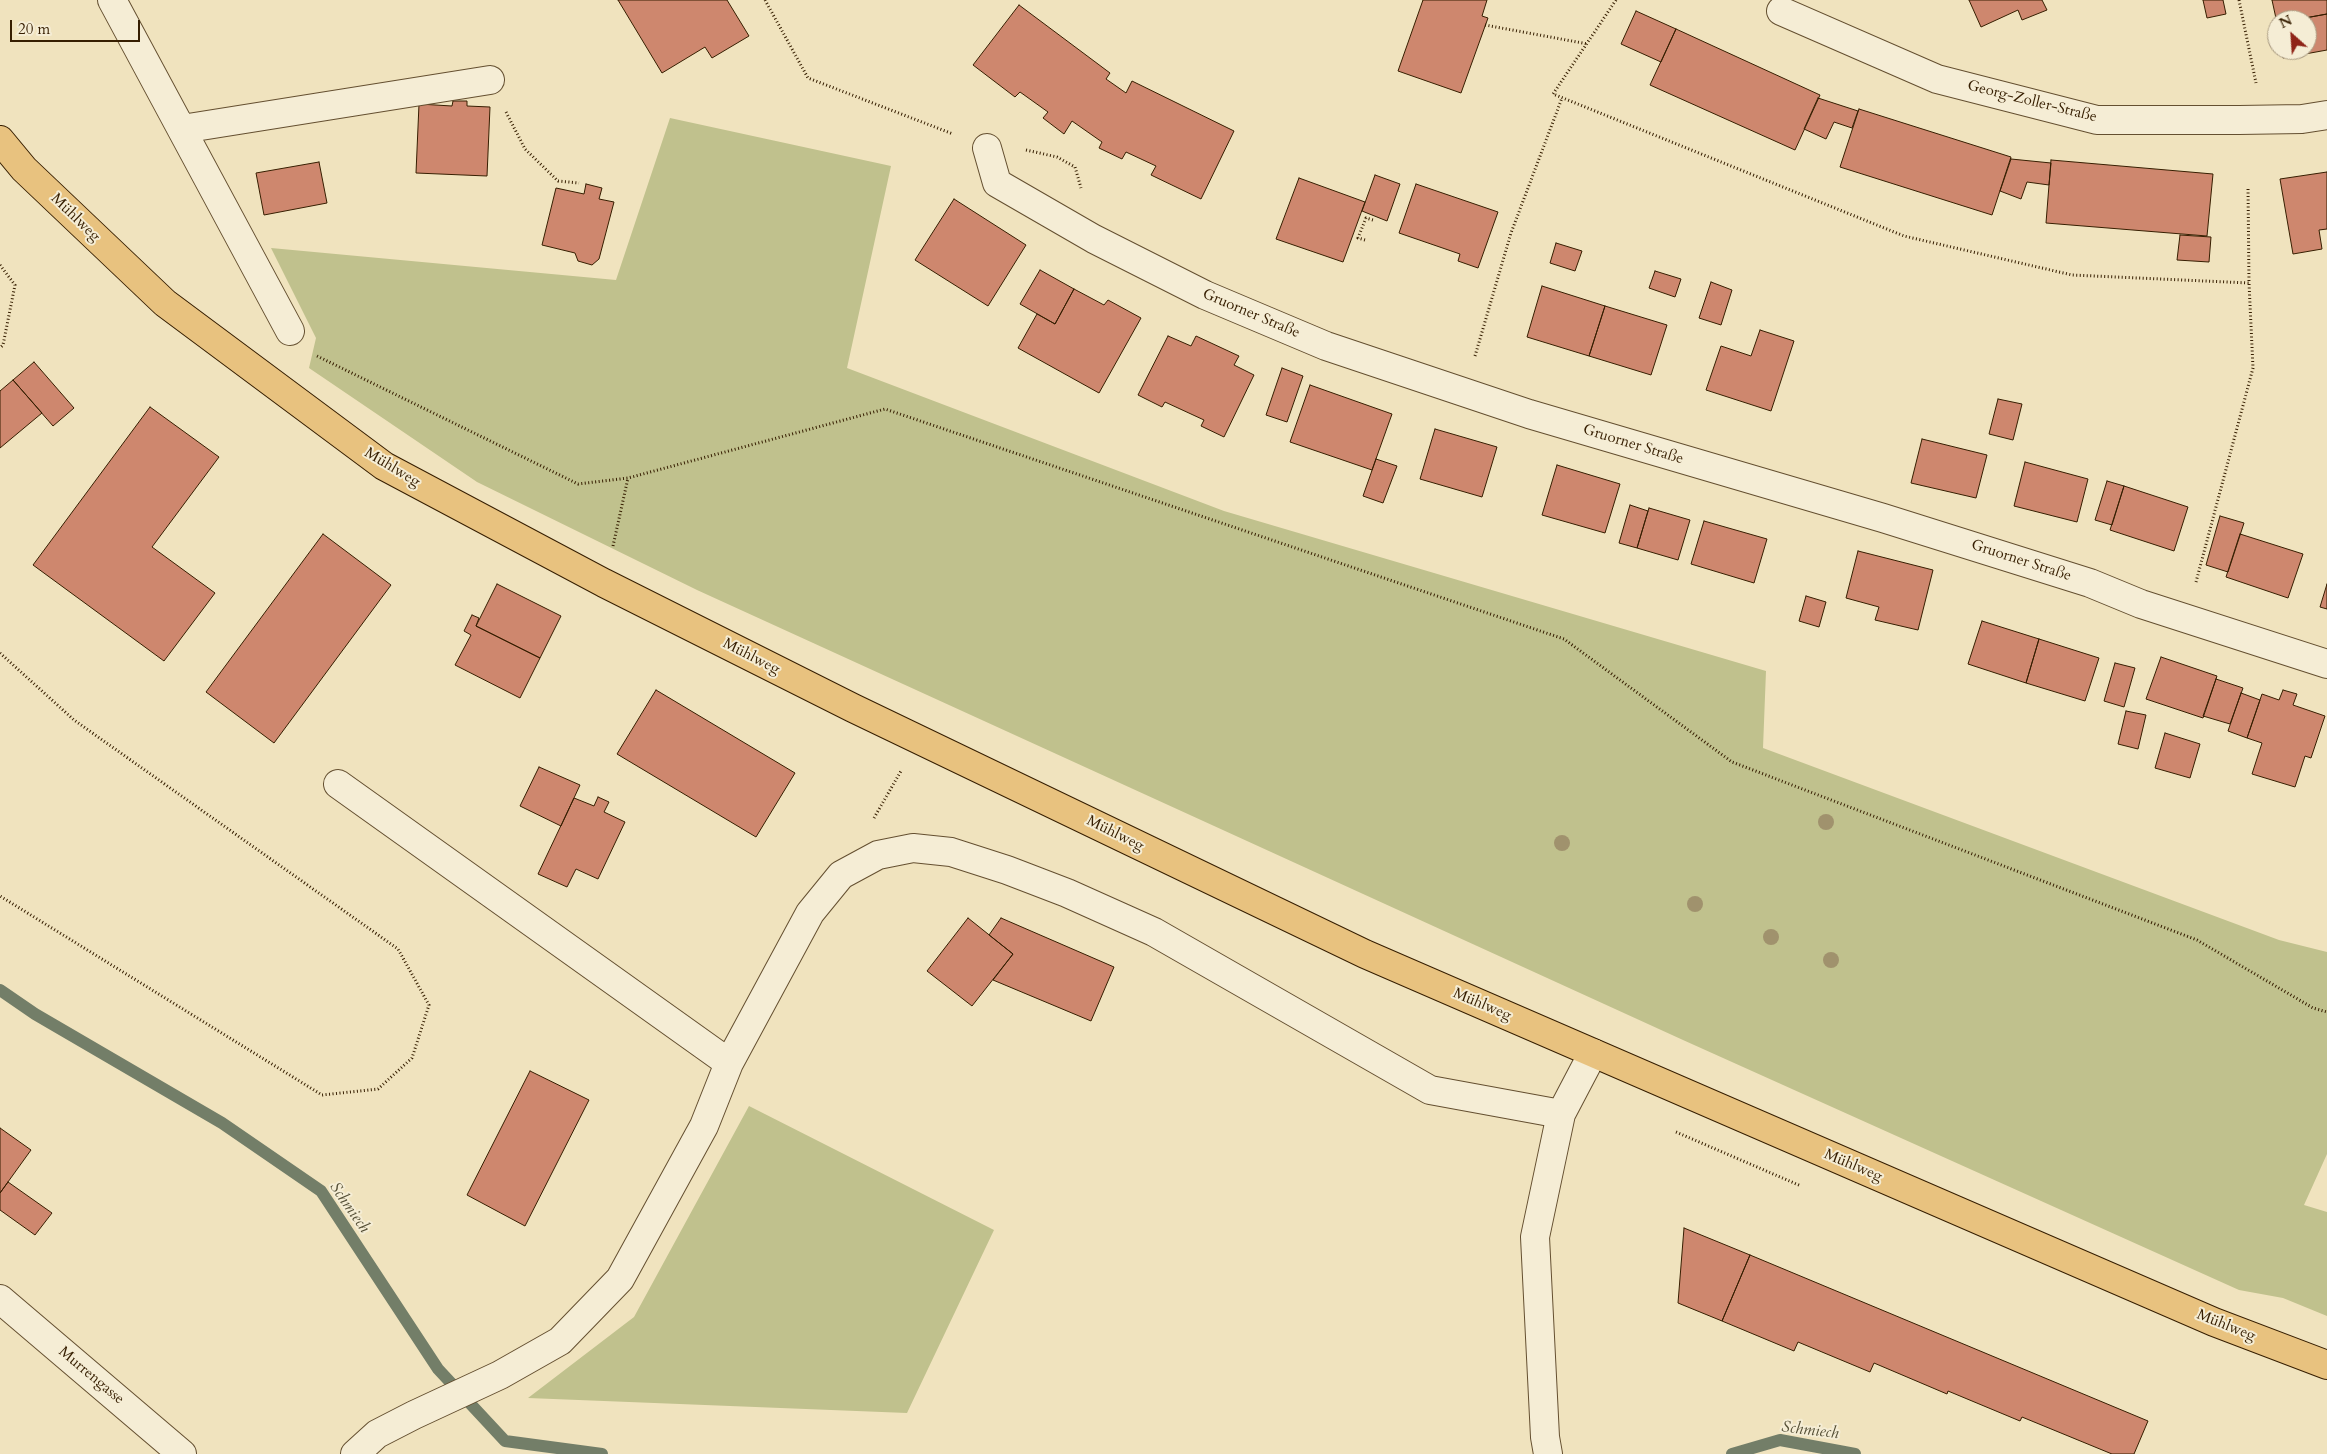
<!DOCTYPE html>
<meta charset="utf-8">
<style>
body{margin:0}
#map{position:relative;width:2327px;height:1454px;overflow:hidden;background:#f0e3be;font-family:Cardo,serif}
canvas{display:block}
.north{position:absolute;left:2267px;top:10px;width:50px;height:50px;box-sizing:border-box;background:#f5edd5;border:1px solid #a99a80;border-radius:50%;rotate:334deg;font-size:14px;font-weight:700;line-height:20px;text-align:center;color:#361e01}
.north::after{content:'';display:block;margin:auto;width:18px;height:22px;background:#8f2418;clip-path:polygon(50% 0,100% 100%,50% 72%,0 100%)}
.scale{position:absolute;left:10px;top:20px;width:130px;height:22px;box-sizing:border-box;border:2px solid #361e01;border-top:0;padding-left:6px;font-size:15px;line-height:18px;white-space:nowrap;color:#361e01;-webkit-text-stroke:4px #f5edd5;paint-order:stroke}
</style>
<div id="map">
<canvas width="2327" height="1454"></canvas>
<div class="north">N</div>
<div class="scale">20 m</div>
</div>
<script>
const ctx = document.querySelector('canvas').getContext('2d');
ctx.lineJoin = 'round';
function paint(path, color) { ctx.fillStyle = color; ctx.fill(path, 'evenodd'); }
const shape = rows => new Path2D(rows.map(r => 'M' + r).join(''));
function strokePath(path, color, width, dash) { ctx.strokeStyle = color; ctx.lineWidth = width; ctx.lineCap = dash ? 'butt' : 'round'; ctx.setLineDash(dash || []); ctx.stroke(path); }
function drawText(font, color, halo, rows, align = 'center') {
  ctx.font = font + ' Cardo,serif'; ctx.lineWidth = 4; ctx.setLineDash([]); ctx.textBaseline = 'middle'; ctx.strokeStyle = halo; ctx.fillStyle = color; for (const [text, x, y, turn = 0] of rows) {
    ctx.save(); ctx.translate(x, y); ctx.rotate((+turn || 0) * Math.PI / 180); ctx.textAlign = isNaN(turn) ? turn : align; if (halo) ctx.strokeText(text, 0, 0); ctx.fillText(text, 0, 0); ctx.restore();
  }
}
paint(shape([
 [670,118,891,166,847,368,1224,511,1766,671,1763,748,2279,940,2327,952,2327,1154,2304,1205,2327,1212,2327,1316,2283,1298,2239,1290,1683,1040,697,590,477,482,309,368,316,338,271,248,616,280],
 [749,1106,994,1230,907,1413,528,1398,634,1317]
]), '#c0c18d');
strokePath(shape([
 [0,990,35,1014,222,1123,321,1191,438,1369,505,1441,602,1454],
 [1732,1454,1780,1440,1855,1454]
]), '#737e68', 12);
const building = shape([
 [618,0,727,0,749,36,712,58,705,47,662,73,618,0],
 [1423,0,1487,0,1482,16,1488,18,1461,93,1398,71,1423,0],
 [1969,0,2042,0,2047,10,2022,20,2018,10,1981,27,1969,0],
 [2203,0,2223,0,2226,14,2207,18,2203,0],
 [2272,0,2327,0,2327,14,2294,20,2277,20,2277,23,2272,0],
 [1019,5,1110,73,1106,79,1126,93,1132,81,1234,131,1201,199,1151,175,1156,166,1126,152,1122,159,1099,148,1102,142,1072,121,1064,134,1043,118,1048,112,1020,92,1015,97,973,65,1019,5],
 [1636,11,1676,29,1661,62,1621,44,1636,11],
 [2327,14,2327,50,2283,58,2282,50,2307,50,2307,20,2294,20,2327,14],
 [1676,29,1820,95,1795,150,1650,85,1676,29],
 [1818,98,1858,111,1852,128,1834,122,1826,139,1804,129,1818,98],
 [453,101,467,101,467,106,490,107,487,176,416,173,419,104,452,106,453,101],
 [1859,109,2011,157,1992,215,1840,167,1859,109],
 [2011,159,2051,163,2049,185,2027,182,2021,199,2000,191,2011,159],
 [2051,160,2213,174,2207,236,2046,223,2051,160],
 [319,162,327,203,264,215,256,173,319,162],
 [2327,172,2327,229,2319,230,2322,249,2293,254,2280,179,2327,172],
 [1375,175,1400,184,1387,221,1362,211,1375,175],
 [1299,178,1365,202,1343,262,1276,239,1299,178],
 [586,184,602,188,599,199,614,202,599,259,592,265,578,261,575,253,542,245,556,188,584,194,586,184],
 [1416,184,1498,212,1478,268,1458,261,1460,254,1399,233,1416,184],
 [954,199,1026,245,988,306,915,260,954,199],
 [2180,235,2211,237,2209,262,2177,260,2180,235],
 [1556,243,1582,251,1575,271,1550,263,1556,243],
 [1040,270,1074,289,1055,324,1020,304,1040,270],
 [1655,271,1681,279,1675,297,1649,288,1655,271],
 [1711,282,1732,290,1721,325,1699,318,1711,282],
 [1542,286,1605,306,1589,356,1527,337,1542,286],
 [1074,289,1104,305,1108,300,1141,318,1099,393,1018,348,1037,314,1055,324,1074,289],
 [1605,306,1667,325,1651,375,1589,356,1605,306],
 [1760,330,1794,341,1771,411,1706,390,1721,346,1751,356,1760,330],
 [1168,336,1191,346,1196,336,1239,356,1234,365,1254,375,1224,437,1201,426,1204,420,1165,402,1162,407,1138,395,1168,336],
 [34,362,74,408,53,426,13,380,34,362],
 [1282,368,1303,376,1287,422,1266,415,1282,368],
 [13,380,42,413,0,448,0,391,13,380],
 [1310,385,1392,414,1372,470,1290,442,1310,385],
 [1998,399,2022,404,2013,440,1989,434,1998,399],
 [150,407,219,457,152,547,215,593,164,661,33,565,150,407],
 [1435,429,1497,447,1482,497,1420,479,1435,429],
 [1922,439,1987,455,1976,498,1911,483,1922,439],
 [1376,459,1397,466,1383,503,1363,496,1376,459],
 [2025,462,2088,479,2077,522,2014,506,2025,462],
 [1557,465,1620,484,1605,533,1542,515,1557,465],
 [2107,481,2124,486,2112,525,2095,520,2107,481],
 [2124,486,2188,507,2174,551,2110,530,2124,486],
 [1630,505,1648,511,1637,548,1619,543,1630,505],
 [1649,508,1690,520,1678,560,1637,548,1649,508],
 [2220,516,2244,523,2228,572,2206,565,2220,516],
 [1704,521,1767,539,1754,583,1691,564,1704,521],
 [323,534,391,585,274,743,206,692,323,534],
 [2240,534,2303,554,2288,598,2226,577,2240,534],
 [1858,551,1933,570,1918,630,1875,620,1879,607,1846,598,1858,551],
 [497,584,561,616,540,658,476,626,497,584],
 [2327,584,2327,609,2320,607,2327,584],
 [1806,596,1826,602,1819,627,1799,621,1806,596],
 [472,615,479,618,476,626,540,658,520,698,455,665,471,635,464,631,472,615],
 [1982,621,2039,639,2026,683,1968,664,1982,621],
 [2039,639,2099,658,2085,701,2026,683,2039,639],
 [2161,657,2217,676,2203,718,2146,699,2161,657],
 [2115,663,2135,668,2124,707,2104,701,2115,663],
 [2216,679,2243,688,2230,724,2203,716,2216,679],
 [656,690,795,773,756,837,617,754,656,690],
 [2283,690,2297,694,2293,705,2325,716,2311,758,2305,756,2295,787,2252,774,2262,743,2247,738,2262,694,2279,700,2283,690],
 [2241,693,2260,700,2247,738,2228,731,2241,693],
 [2126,711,2146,715,2138,749,2118,744,2126,711],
 [2165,733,2200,744,2190,778,2155,768,2165,733],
 [539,767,580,785,561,826,520,806,539,767],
 [598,797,609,802,604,812,625,822,598,879,576,869,567,887,538,874,574,798,594,806,598,797],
 [968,918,1013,954,972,1006,927,971,968,918],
 [1001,918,1114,967,1091,1021,993,980,1013,954,989,935,1001,918],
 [530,1071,589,1100,525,1226,467,1195,530,1071],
 [0,1128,31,1150,0,1193,0,1128],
 [8,1182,52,1213,35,1235,0,1210,0,1193,8,1182],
 [1684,1228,1750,1255,1722,1321,1678,1303,1684,1228],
 [1750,1255,2148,1421,2134,1454,2112,1454,2022,1417,2020,1421,1948,1391,1947,1394,1874,1363,1870,1372,1798,1342,1794,1351,1722,1321,1750,1255]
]);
paint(building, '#ce876e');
strokePath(building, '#361e01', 1);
const minor = shape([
 [112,0,290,331],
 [1781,11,1937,79,2097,120,2239,120,2302,119,2327,115],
 [182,129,490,80],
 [987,148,997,183,1094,239,1205,295,1326,346,1529,414,1883,518,2090,583,2141,604,2327,664],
 [338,784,729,1063],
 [0,1299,182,1454],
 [355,1454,377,1434,414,1415,500,1375,560,1341,620,1279,704,1126,729,1063,810,913,841,875,878,855,913,848,951,852,1007,870,1067,893,1154,932,1430,1090,1561,1114],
 [1548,1454,1545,1437,1535,1237,1561,1114,1593,1053]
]);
const major = shape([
 [0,140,24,169,165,303,384,466,604,583,853,708,1365,954,2214,1322,2327,1365]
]);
strokePath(minor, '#644f30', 30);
strokePath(major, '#361e01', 30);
strokePath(shape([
 [765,0,808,78,953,134],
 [1616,0,1553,94,1904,236,2072,275,2249,283,2248,187],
 [2239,0,2256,83],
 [1485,25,1588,44],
 [506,112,525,149,558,181,579,183],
 [1026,150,1057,157,1075,167,1081,188],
 [1365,240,1358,238,1366,218,1373,220],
 [0,265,15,285,3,345,0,348],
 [317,356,578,484,628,478,885,409,1564,639,1732,762,2197,940,2313,1008,2327,1012],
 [1475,356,1511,233,1562,98],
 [613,546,628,478],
 [2196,582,2253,368,2249,283],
 [0,653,74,720,398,949,429,1005,412,1058,378,1089,322,1095,0,896],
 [874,818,901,771],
 [1676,1132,1801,1186]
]), '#361e01', 3, [1, 2.5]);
strokePath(minor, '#f5edd5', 28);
strokePath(major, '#e8c27f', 28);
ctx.fillStyle = '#a0926d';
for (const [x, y] of [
 [1826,822],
 [1562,843],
 [1695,904],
 [1771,937],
 [1831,960]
]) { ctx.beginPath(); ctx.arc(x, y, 8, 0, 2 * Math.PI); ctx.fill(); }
drawText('15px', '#361e01', '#f5edd5', [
 ["Georg-Zoller-Straße",2032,102,14],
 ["Mühlweg",75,218,44],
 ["Gruorner Straße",1251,314,23],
 ["Gruorner Straße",1633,445,17],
 ["Mühlweg",392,468,31],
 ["Gruorner Straße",2021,561,18],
 ["Mühlweg",751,657,27],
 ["Mühlweg",1115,834,26],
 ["Mühlweg",1482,1005,23],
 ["Mühlweg",1853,1166,23],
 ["Mühlweg",2226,1326,22],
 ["Murrengasse",91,1376,40]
]);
drawText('italic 16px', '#544e35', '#f5edd5', [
 ["Schmiech",349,1208,55],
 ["Schmiech",1810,1431,7]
]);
</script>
